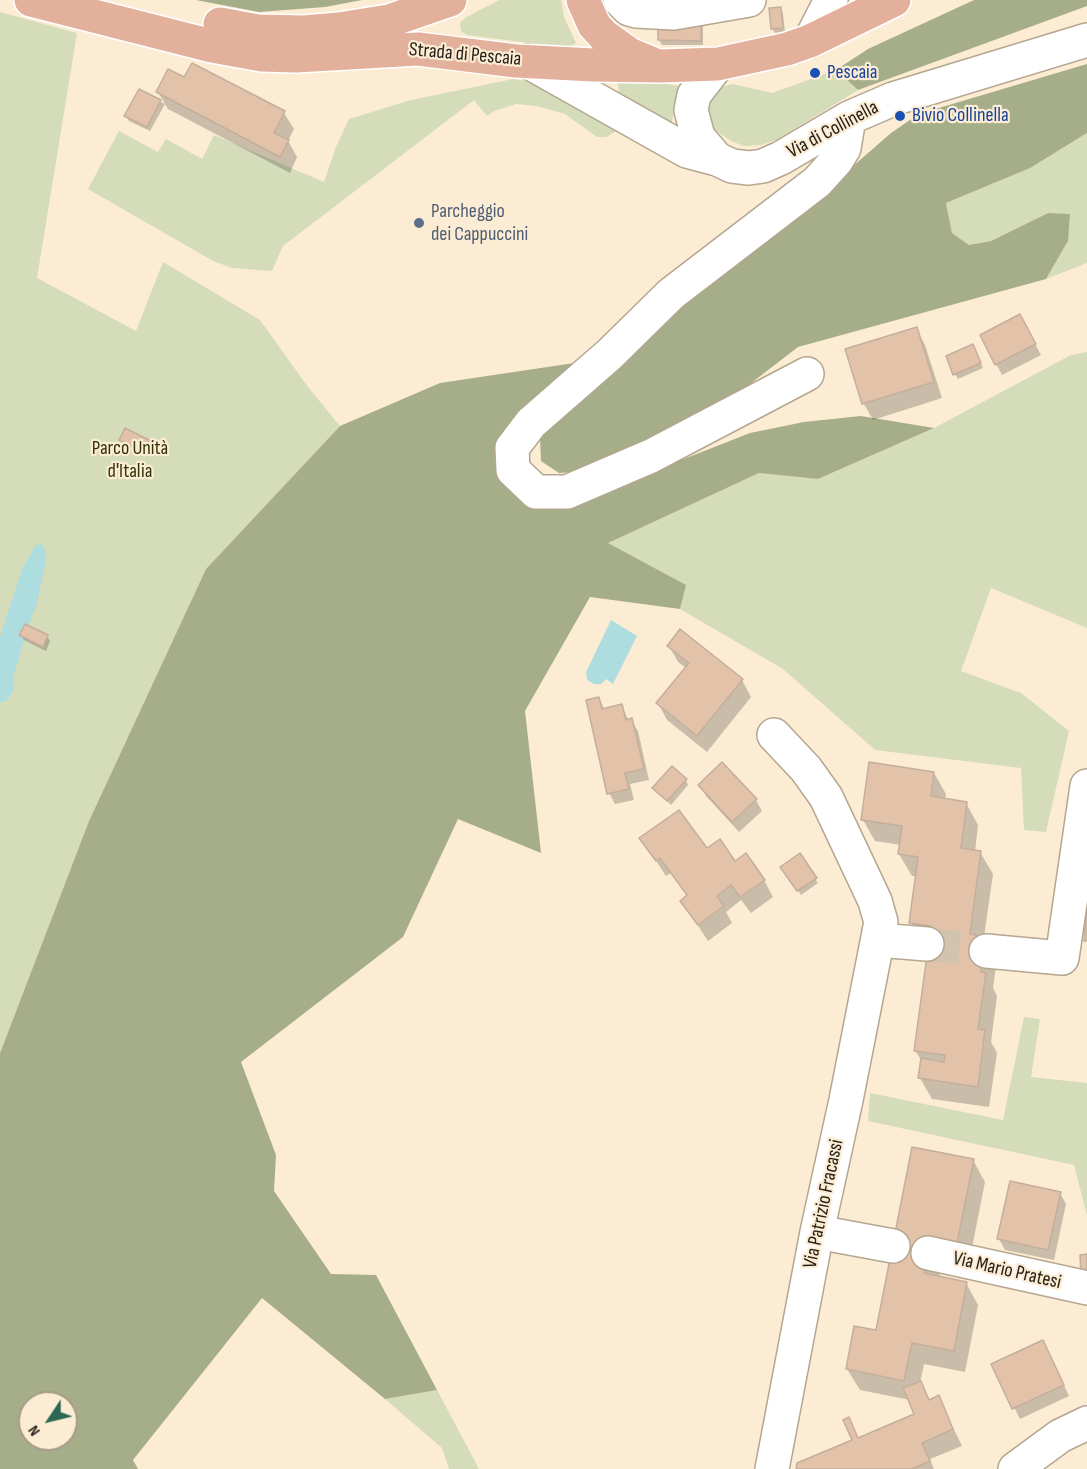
<!DOCTYPE html>
<meta charset="utf-8">
<style>
body{margin:0}
#map{position:relative;width:1087px;height:1469px;overflow:hidden;background:#fcecd4;font-family:"Sofia Sans Condensed",sans-serif}
canvas{display:block}
.north{position:absolute;left:18px;top:1391px;width:60px;height:60px;box-sizing:border-box;background:#fcecd4;border:2px solid #a69b89;border-radius:50%;rotate:235deg;font-size:16px;font-weight:700;line-height:24px;text-align:center;color:#262118}
.north::after{content:'';display:block;margin:auto;width:21px;height:27px;background:#2b6853;clip-path:polygon(50% 0,100% 100%,50% 72%,0 100%)}
</style>
<div id="map">
<canvas width="1087" height="1469"></canvas>
<div class="north">N</div>
</div>
<script>
const ctx = document.querySelector('canvas').getContext('2d');
ctx.lineJoin = 'round';
function paint(path, color) { ctx.fillStyle = color; ctx.fill(path, 'evenodd'); }
const shape = rows => new Path2D(rows.map(r => 'M' + r).join(''));
function strokePath(path, color, width, dash) { ctx.strokeStyle = color; ctx.lineWidth = width; ctx.lineCap = dash ? 'butt' : 'round'; ctx.setLineDash(dash || []); ctx.stroke(path); }
function drawText(font, color, halo, rows, align = 'center') {
  ctx.font = font + ' "Sofia Sans Condensed",sans-serif'; ctx.lineWidth = 4.5; ctx.setLineDash([]); ctx.textBaseline = 'middle'; ctx.strokeStyle = halo; ctx.fillStyle = color; for (const [text, x, y, turn = 0] of rows) {
    ctx.save(); ctx.translate(x, y); ctx.rotate((+turn || 0) * Math.PI / 180); ctx.textAlign = isNaN(turn) ? turn : align; if (halo) ctx.strokeText(text, 0, 0); ctx.fillText(text, 0, 0); ctx.restore();
  }
}
paint(shape([
 [499,0,561,0,564,17,576,43,568,48,467,35,461,31,460,23,465,18],
 [0,12,77,33,37,278,136,331,163,262,260,320,308,387,340,426,206,569,89,821,0,1053],
 [836,70,858,90,778,139,761,145,744,146,731,141,715,130,709,118,706,104,720,87,733,84,772,93],
 [627,77,679,86,671,126,619,92,618,83],
 [513,79,529,81,543,87,622,128,606,137,597,137,565,114,536,106,516,104,494,111,487,116,474,100,283,246,272,271,232,268,213,261,88,189,119,131,158,152,166,139,202,159,214,135,324,182,336,147,349,119,411,100],
 [1087,133,1087,263,1046,279,1068,241,1048,213,991,241,969,245,952,233,946,203,1029,168],
 [1087,352,1087,628,991,588,961,671,1021,693,1069,731,1046,832,1024,830,1021,768,875,750,783,669,680,609,685,585,607,543,759,473,818,479,934,428,1071,355],
 [1024,1017,1040,1019,1031,1077,1087,1083,1087,1216,1074,1165,868,1121,870,1093,1003,1120],
 [437,1390,479,1469,449,1469,442,1448,385,1399]
]), '#d5dcb9');
paint(shape([
 [196,0,362,0,325,7,259,12],
 [974,0,1087,0,1087,6,858,90,836,70,868,49],
 [1087,64,1087,133,1030,168,946,203,952,233,969,245,991,241,1048,213,1070,214,1068,241,1046,279,798,347,746,387,683,427,575,472,559,473,541,461,540,437,559,412,667,315,812,202,891,133,910,120,932,110],
 [581,362,496,440,501,478,572,503,750,433,804,422,861,416,934,428,818,479,759,473,608,543,686,585,680,609,590,597,525,711,541,853,458,819,403,937,241,1062,276,1155,274,1191,331,1274,376,1275,437,1390,385,1399,262,1298,133,1460,138,1469,0,1469,0,1053,89,821,206,569,340,426,440,383],
 [30,1403,66,1403,66,1439,30,1439]
]), '#a6ad89');
paint(shape([
 [42,544,46,552,46,560,37,603,25,636,14,674,13,692,5,702,0,702,0,637,22,569,35,546],
 [611,620,637,636,613,684,606,679,601,684,594,684,587,680,586,672]
]), '#adddde');
paint(shape([
 [780,9,783,14,785,32,775,33,772,28],
 [703,22,703,45,662,45,659,40],
 [185,79,284,113,294,129,288,141,297,157,290,173,168,109,158,92],
 [139,91,165,104,150,131,129,121,126,116],
 [1026,327,1041,355,1002,375,982,336],
 [916,328,925,345,942,398,873,420,864,404],
 [975,351,983,368,958,379,955,374],
 [121,439,148,441,150,446,146,455,124,444],
 [21,635,47,636,50,641,46,651,24,640],
 [669,646,742,680,751,697,707,752,667,720,658,703,686,668,678,662],
 [599,699,605,710,621,706,629,721,631,720,638,731,649,780,630,784,634,800,615,804,609,793],
 [722,764,756,800,762,811,739,832,706,796,700,785],
 [934,773,946,794,945,800,966,803,978,825,975,852,980,852,993,874,984,937,997,960,993,988,997,996,991,1042,997,1053,989,1107,932,1099,920,1078,922,1062,915,1050,930,945,923,944,911,923,917,876,912,876,899,854,901,845,875,841,863,820],
 [686,780,688,785,671,805,654,788],
 [641,838,707,850,764,880,773,897,751,913,741,900,726,912,732,923,708,941,682,901,688,897,671,873,666,876],
 [785,872,815,879,818,883,801,895],
 [973,1160,985,1182,969,1263,943,1258,939,1278,966,1283,978,1305,965,1372,924,1364,920,1383,930,1401,938,1397,962,1446,930,1459,934,1469,798,1469,854,1441,848,1419,859,1439,916,1415,910,1400,860,1390,847,1369,877,1332],
 [1060,1193,1066,1204,1054,1260,1005,1250,999,1239],
 [1049,1353,1069,1396,1020,1419,993,1365]
]), '#0003');
const building = shape([
 [781,7,783,28,771,29,769,8,781,7],
 [658,15,701,15,701,41,658,40,658,15],
 [192,63,285,111,274,133,289,140,280,157,156,92,168,69,184,77,192,63],
 [139,89,161,100,147,127,124,116,139,89],
 [1020,314,1036,344,995,365,980,335,1020,314],
 [917,327,934,382,862,404,845,349,917,327],
 [973,344,981,363,953,375,946,356,973,344],
 [125,428,149,440,143,451,119,440,125,428],
 [25,624,48,635,43,647,19,635,25,624],
 [680,629,743,679,697,736,656,703,689,663,667,646,680,629],
 [599,697,602,709,622,704,626,720,632,718,644,769,625,773,629,789,607,794,586,700,599,697],
 [722,762,757,799,732,822,698,785,722,762],
 [869,762,934,772,931,796,967,802,961,848,981,851,970,934,985,937,981,972,986,973,978,1029,985,1030,978,1087,918,1078,921,1058,944,1062,945,1055,914,1051,931,926,909,923,918,857,898,854,902,826,861,820,869,762],
 [672,766,687,779,667,801,652,788,672,766],
 [679,810,707,848,720,839,735,861,746,853,765,880,740,897,731,885,717,896,724,906,698,925,680,901,687,895,660,858,656,861,639,838,679,810],
 [800,853,817,878,797,891,780,867,800,853],
 [1087,892,1087,941,1084,941,1087,892],
 [912,1147,974,1159,957,1243,931,1238,924,1273,967,1282,954,1351,912,1343,904,1381,846,1369,854,1326,876,1330,912,1147],
 [1010,1181,1061,1192,1048,1250,997,1239,1010,1181],
 [1087,1254,1087,1275,1081,1276,1080,1255,1087,1254],
 [1043,1340,1064,1385,1012,1409,991,1364,1043,1340],
 [921,1381,929,1400,939,1395,953,1429,922,1443,930,1461,912,1469,796,1469,797,1463,852,1440,843,1420,849,1417,858,1438,914,1414,903,1388,921,1381]
]);
paint(building, '#e2c2a9');
strokePath(building, '#c4ae9d', 1.5);
strokePath(shape([
 [927,944,986,951]
]), '#d1c3ae', 33, [33, 16]);
const minor = shape([
 [620,0,629,9,636,11,674,13,749,0],
 [810,41,831,0],
 [527,61,687,151,717,159,732,166,749,168,763,166,781,158,849,118,893,99,1087,40],
 [717,159,698,137,691,110,694,95,718,64],
 [807,374,651,456,567,492,536,492,513,470,512,448,531,423,610,354,671,294,817,182,836,161,844,148,849,118],
 [878,940,927,944],
 [986,951,1062,958,1087,786],
 [817,1232,893,1246],
 [928,1253,1087,1288],
 [772,1469,817,1232,846,1100,881,922,875,901,826,797,806,769,774,735],
 [1015,1469,1060,1436,1087,1423]
]);
const major = shape([
 [31,0,212,46,262,55,296,56,418,49,516,61,594,65,660,66,718,64,787,49,810,41,894,0],
 [583,0,594,25,604,36,629,54,651,63],
 [220,24,258,31,304,32,339,29,389,21,450,0]
]);
strokePath(minor, '#b5a690', 36);
strokePath(major, '#fff', 36);
strokePath(minor, '#fff', 33);
strokePath(major, '#e2b09b', 33);
for (const [x, y, r, color] of [
 [815,73,6,"#1a4fb4"],
 [900,116,6,"#1a4fb4"],
 [419,223,6,"#5c6f8a"]
]) { const dot = new Path2D(); dot.arc(x, y, r, 0, 2 * Math.PI); ctx.fillStyle = color; ctx.fill(dot); strokePath(dot, '#fcecd4', 2); }
drawText('20px', '#262118', '#fcecd4', [
 ["Strada di Pescaia",465,55,5],
 ["Via di Collinella",833,130,-28],
 ["Via Patrizio Fracassi",824,1204,-78],
 ["Via Mario Pratesi",1007,1271,13]
]);
drawText('20px', '#164399', '#fcecd4', [
 ["Pescaia",827,73],
 ["Bivio Collinella",912,116]
], 'left');
drawText('20px', '#4e5e75', '#fcecd4', [
 ["Parcheggio",431,212],
 ["dei Cappuccini",431,235]
], 'left');
drawText('20px', '#2f3407', '#fcecd4', [
 ["Parco Unità",130,449],
 ["d'Italia",130,472]
]);
</script>
